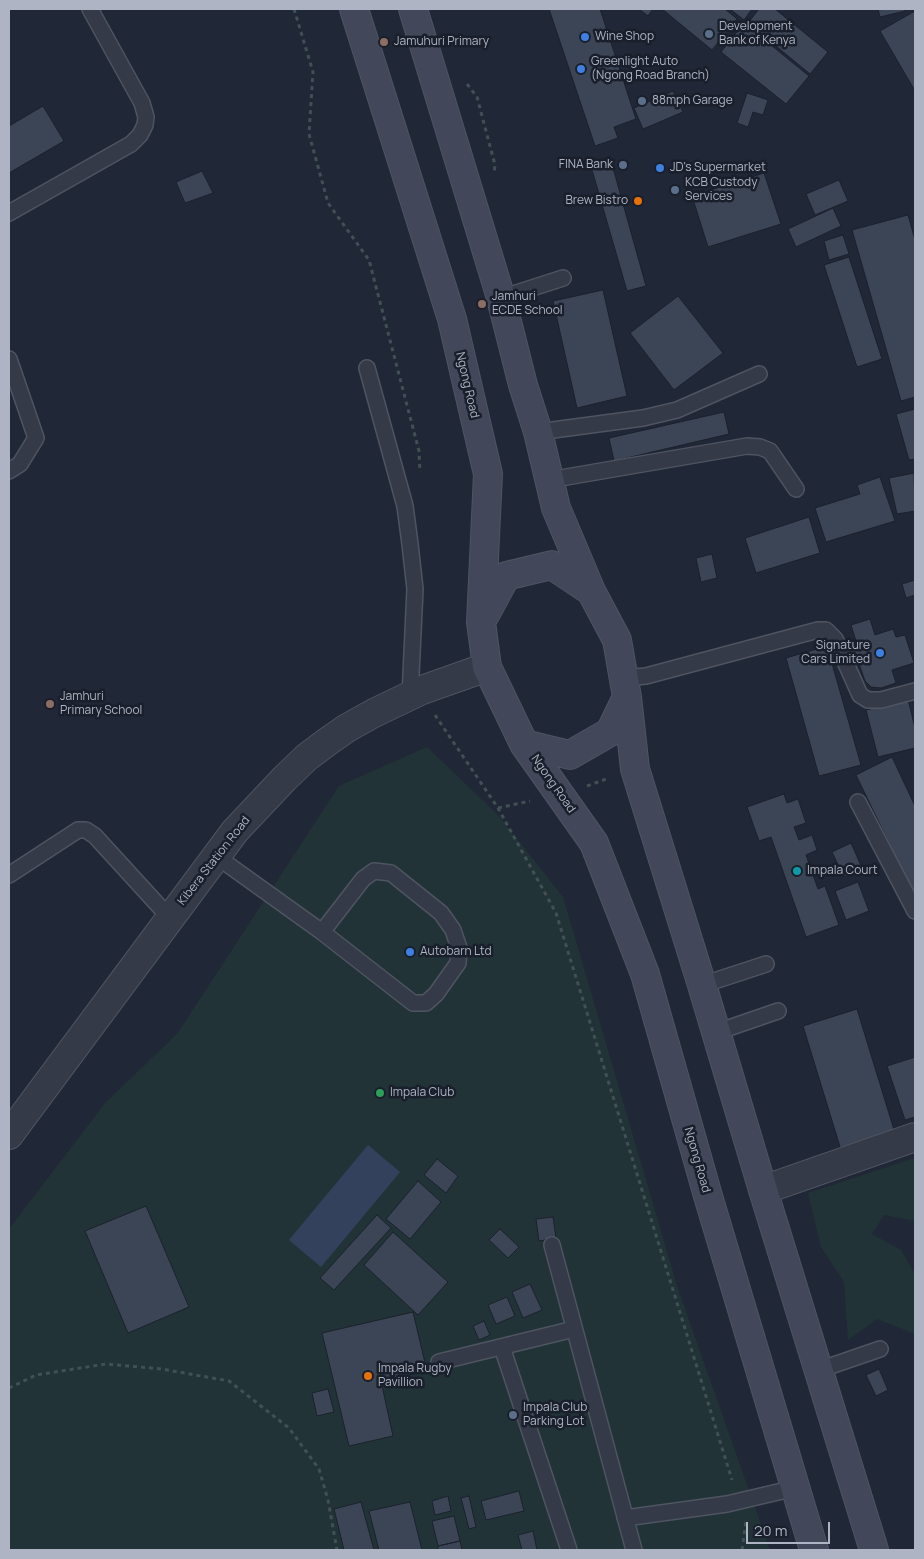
<!DOCTYPE html>
<style>
body{margin:0}
#map{position:relative;width:924px;height:1559px;overflow:hidden;background:#202736;font-family:Manrope,sans-serif}
canvas{display:block}
.frame{position:absolute;inset:0;border:10px solid #aeb4c3;pointer-events:none}
.scale{position:absolute;left:746px;top:1522px;width:84px;height:22px;box-sizing:border-box;border:2px solid #aeb4c3;border-top:0;padding-left:6px;font-size:15px;line-height:18px;white-space:nowrap;color:#aeb4c3;-webkit-text-stroke:4px #191f2b;paint-order:stroke}
</style>
<div id="map">
<canvas width="924" height="1559"></canvas>
<div class="frame"></div>
<div class="scale">20 m</div>
</div>
<script>
const ctx = document.querySelector('canvas').getContext('2d');
ctx.lineJoin = 'round';
function paint(path, color) { ctx.fillStyle = color; ctx.fill(path, 'evenodd'); }
const shape = rows => new Path2D(rows.map(r => 'M' + r).join(''));
function strokePath(path, color, width, dash) { ctx.strokeStyle = color; ctx.lineWidth = width; ctx.lineCap = dash ? 'butt' : 'round'; ctx.setLineDash(dash || []); ctx.stroke(path); }
function drawText(font, color, halo, rows, align = 'center') {
  ctx.font = font + ' Manrope,sans-serif'; ctx.lineWidth = 5; ctx.setLineDash([]); ctx.textBaseline = 'middle'; ctx.strokeStyle = halo; ctx.fillStyle = color; for (const [text, x, y, turn = 0] of rows) {
    ctx.save(); ctx.translate(x, y); ctx.rotate((+turn || 0) * Math.PI / 180); ctx.textAlign = isNaN(turn) ? turn : align; if (halo) ctx.strokeText(text, 0, 0); ctx.fillText(text, 0, 0); ctx.restore();
  }
}
paint(shape([
 [427,747,499,816,563,897,678,1289,770,1550,9,1550,9,1229,106,1102,177,1034,339,786],
 [915,1158,915,1221,884,1215,872,1234,901,1250,915,1274,915,1334,877,1319,848,1340,844,1282,821,1247,808,1193]
]), '#223337');
paint(shape([
 [368,1145,400,1172,321,1267,289,1240]
]), '#34415d');
const building = shape([
 [549,9,600,9,636,119,614,127,618,138,595,146,549,9],
 [639,9,653,9,648,16,639,9],
 [662,9,725,9,737,19,712,50,662,9],
 [730,9,752,9,744,20,730,9],
 [759,9,775,9,828,52,810,74,748,23,759,9],
 [878,9,904,9,905,11,880,17,878,9],
 [915,11,915,91,880,31,915,11],
 [744,23,809,76,786,104,721,52,744,23],
 [673,91,683,112,643,129,634,108,673,91],
 [747,93,768,100,763,115,753,112,748,127,737,123,747,93],
 [43,106,64,141,9,173,9,126,43,106],
 [610,157,646,286,627,291,590,163,610,157],
 [202,171,213,193,185,203,176,182,202,171],
 [764,173,781,224,708,247,692,196,764,173],
 [839,180,848,201,815,215,806,194,839,180],
 [833,208,841,226,796,247,788,229,833,208],
 [908,215,915,240,915,397,901,401,852,230,908,215],
 [843,235,849,254,829,260,824,241,843,235],
 [849,257,882,359,857,367,824,265,849,257],
 [603,290,627,396,577,408,553,301,603,290],
 [678,296,723,353,674,390,630,333,678,296],
 [915,409,915,459,909,460,896,414,915,409],
 [724,412,729,434,614,461,609,438,724,412],
 [914,473,915,511,897,514,889,478,914,473],
 [880,477,895,521,826,542,815,508,860,494,857,485,880,477],
 [809,517,820,553,756,573,745,538,809,517],
 [712,554,717,578,701,582,696,558,712,554],
 [915,580,915,595,906,598,902,584,915,580],
 [870,619,875,635,893,629,896,637,905,635,914,663,892,670,896,683,881,688,871,687,865,681,858,661,853,663,847,644,856,641,851,625,870,619],
 [827,646,861,765,819,776,786,658,827,646],
 [908,699,915,728,915,748,878,757,866,710,908,699],
 [892,757,915,806,915,897,856,775,892,757],
 [784,794,787,803,798,799,806,823,794,827,799,840,812,835,817,850,806,855,818,889,825,886,839,925,806,937,771,837,759,841,747,807,784,794],
 [851,843,862,868,844,877,832,852,851,843],
 [858,882,869,911,846,920,835,891,858,882],
 [857,1009,895,1133,841,1150,803,1026,857,1009],
 [915,1057,915,1117,905,1120,887,1066,915,1057],
 [437,1159,458,1176,446,1193,424,1175,437,1159],
 [418,1181,441,1202,410,1239,386,1219,418,1181],
 [146,1206,189,1307,128,1333,85,1231,146,1206],
 [377,1215,391,1228,334,1290,320,1278,377,1215],
 [553,1217,556,1238,539,1241,536,1219,553,1217],
 [500,1229,519,1247,508,1258,489,1240,500,1229],
 [393,1232,448,1282,418,1315,364,1265,393,1232],
 [530,1284,542,1310,523,1318,512,1292,530,1284],
 [507,1297,515,1316,496,1324,488,1305,507,1297],
 [413,1312,427,1371,381,1381,393,1436,349,1446,322,1333,413,1312],
 [484,1321,490,1335,479,1340,473,1326,484,1321],
 [879,1369,888,1390,876,1396,866,1375,879,1369],
 [328,1389,334,1412,317,1416,312,1393,328,1389],
 [519,1491,524,1511,486,1520,481,1501,519,1491],
 [448,1496,451,1511,435,1515,432,1501,448,1496],
 [469,1496,476,1527,469,1529,461,1498,469,1496],
 [361,1502,374,1550,344,1550,334,1509,361,1502],
 [410,1502,422,1550,379,1550,369,1511,410,1502],
 [454,1516,460,1541,438,1546,432,1521,454,1516],
 [533,1531,537,1550,522,1550,518,1535,533,1531],
 [460,1541,462,1550,438,1550,438,1546,460,1541]
]);
paint(building, '#3c4556');
strokePath(building, '#1b212d', 1);
const service = shape([
 [9,213,131,144,140,135,145,125,146,117,142,103,90,9],
 [501,298,563,278],
 [9,359,36,438,20,464,9,471],
 [367,368,405,506,410,544,415,589,410,696],
 [538,432,643,418,677,410,759,374],
 [549,480,747,446,760,447,770,451,796,489],
 [624,678,646,676,818,630,826,630,835,639,860,695,868,700,881,700,915,691],
 [858,802,915,911],
 [216,856,322,932,413,1003,426,1003,436,994,458,963,459,948,453,930,441,913,391,873,374,871,363,879,322,932],
 [9,875,78,830,86,830,95,836,169,917],
 [702,985,766,964],
 [717,1032,778,1011],
 [552,1245,634,1550],
 [502,1347,569,1550],
 [439,1362,574,1329],
 [819,1370,880,1349],
 [625,1518,727,1504,795,1488]
]);
const minor = shape([
 [9,1135,235,831,285,778,307,757,327,742,347,728,374,713,422,690,487,667],
 [763,1190,915,1137]
]);
const secondary = shape([
 [354,9,452,319,488,474,481,622,487,667,524,744,594,843,645,974,708,1196,814,1550],
 [413,9,501,298,523,385,538,432,556,508,591,591,617,640,627,697,635,769,702,985,763,1190,874,1550],
 [485,615,506,576,552,565,591,591],
 [524,744,570,755,610,732,627,697]
]);
strokePath(service, '#4e5461', 18);
strokePath(minor, '#4e5461', 30);
strokePath(secondary, '#4e5461', 30);
strokePath(shape([
 [294,9,313,72,309,134,328,203,369,260,419,451,420,472],
 [467,84,477,97,495,165,494,174],
 [435,715,498,808,556,913,732,1480],
 [587,786,609,778],
 [498,808,530,801],
 [9,1388,36,1375,106,1364,162,1369,229,1381,289,1428,319,1469,328,1500,337,1550],
 [742,1550,746,1521]
]), '#405054', 3, [4, 4]);
strokePath(service, '#343a47', 15);
strokePath(minor, '#343a47', 28);
strokePath(secondary, '#424859', 28);
for (const [x, y, r, color] of [
 [709,34,5,"#5c6f8a"],
 [585,37,5,"#3f7fe0"],
 [384,42,5,"#8d6e63"],
 [581,69,5,"#3f7fe0"],
 [642,101,5,"#5c6f8a"],
 [623,165,5,"#5c6f8a"],
 [660,168,5,"#3f7fe0"],
 [675,190,5,"#5c6f8a"],
 [638,201,5,"#e8710a"],
 [482,304,5,"#8d6e63"],
 [880,653,5,"#3f7fe0"],
 [50,704,5,"#8d6e63"],
 [797,871,5,"#0f9aa8"],
 [410,952,5,"#3f7fe0"],
 [380,1093,5,"#2e9e5b"],
 [368,1376,5,"#e8710a"],
 [513,1415,5,"#5c6f8a"]
]) { const dot = new Path2D(); dot.arc(x, y, r, 0, 2 * Math.PI); ctx.fillStyle = color; ctx.fill(dot); strokePath(dot, '#191f2b', 2); }
drawText('12px', '#aeb4c3', '#191f2b', [
 ["Development",719,27],
 ["Bank of Kenya",719,41],
 ["Wine Shop",595,37],
 ["Jamuhuri Primary",394,42],
 ["Greenlight Auto",591,62],
 ["(Ngong Road Branch)",591,76],
 ["88mph Garage",652,101],
 ["FINA Bank",613,165,"right"],
 ["JD's Supermarket",670,168],
 ["KCB Custody",685,183],
 ["Services",685,197],
 ["Brew Bistro",628,201,"right"],
 ["Jamhuri",492,297],
 ["ECDE School",492,311],
 ["Signature",870,646,"right"],
 ["Cars Limited",870,660,"right"],
 ["Jamhuri",60,697],
 ["Primary School",60,711],
 ["Impala Court",807,871],
 ["Autobarn Ltd",420,952],
 ["Impala Club",390,1093],
 ["Impala Rugby",378,1369],
 ["Pavillion",378,1383],
 ["Impala Club",523,1408],
 ["Parking Lot",523,1422]
], 'left');
drawText('12px', '#aeb4c3', '#191f2b', [
 ["Ngong Road",467,385,77],
 ["Ngong Road",553,784,55],
 ["Kibera Station Road",214,861,-52],
 ["Ngong Road",697,1160,74]
]);
</script>
